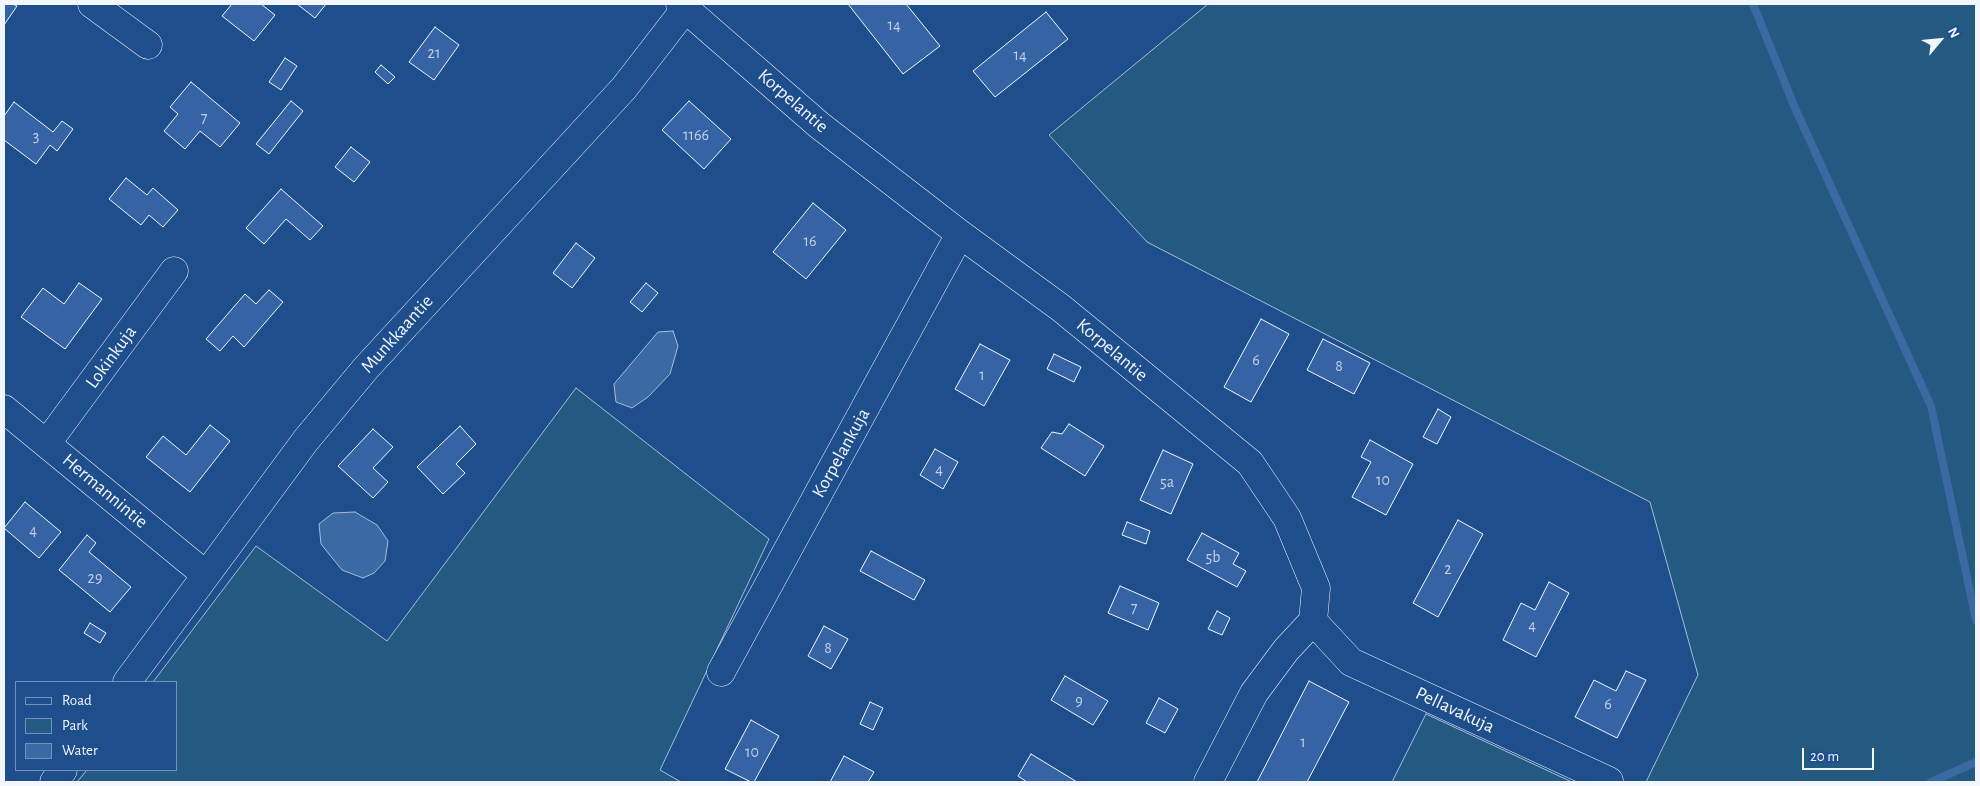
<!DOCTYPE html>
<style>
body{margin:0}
#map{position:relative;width:1980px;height:786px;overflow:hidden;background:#1f4e8c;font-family:"Alegreya Sans",sans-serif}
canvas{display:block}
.frame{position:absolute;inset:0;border:5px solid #f2f6ff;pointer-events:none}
.legend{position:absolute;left:15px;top:681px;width:162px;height:90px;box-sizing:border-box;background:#1f4e8c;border:1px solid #7391ba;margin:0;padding:6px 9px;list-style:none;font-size:15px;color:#f2f6ff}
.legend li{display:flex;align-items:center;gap:10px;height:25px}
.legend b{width:25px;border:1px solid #7391ba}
.north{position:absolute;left:1915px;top:15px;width:50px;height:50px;-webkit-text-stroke:4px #1f4e8c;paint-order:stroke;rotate:62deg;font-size:14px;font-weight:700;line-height:20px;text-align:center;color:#f2f6ff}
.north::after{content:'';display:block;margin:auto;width:18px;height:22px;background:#f2f6ff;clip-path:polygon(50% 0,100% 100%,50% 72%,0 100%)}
.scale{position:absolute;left:1802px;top:748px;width:72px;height:22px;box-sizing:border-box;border:2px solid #f2f6ff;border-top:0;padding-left:6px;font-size:15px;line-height:18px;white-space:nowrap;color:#f2f6ff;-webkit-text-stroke:4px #1f4e8c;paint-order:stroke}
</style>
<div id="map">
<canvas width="1980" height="786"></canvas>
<div class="frame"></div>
<ul class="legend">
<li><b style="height:6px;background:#1f4e8c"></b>Road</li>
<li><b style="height:14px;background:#245a82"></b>Park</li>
<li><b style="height:14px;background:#3b69a3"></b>Water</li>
</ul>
<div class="north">N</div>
<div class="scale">20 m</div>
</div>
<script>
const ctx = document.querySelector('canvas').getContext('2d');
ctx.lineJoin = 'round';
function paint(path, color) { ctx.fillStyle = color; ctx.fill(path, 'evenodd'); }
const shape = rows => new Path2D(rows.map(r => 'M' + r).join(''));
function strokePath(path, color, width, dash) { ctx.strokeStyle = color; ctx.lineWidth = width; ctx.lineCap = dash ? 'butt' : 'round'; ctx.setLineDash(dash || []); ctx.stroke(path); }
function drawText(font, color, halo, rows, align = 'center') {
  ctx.font = font + ' "Alegreya Sans",sans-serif'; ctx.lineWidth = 4; ctx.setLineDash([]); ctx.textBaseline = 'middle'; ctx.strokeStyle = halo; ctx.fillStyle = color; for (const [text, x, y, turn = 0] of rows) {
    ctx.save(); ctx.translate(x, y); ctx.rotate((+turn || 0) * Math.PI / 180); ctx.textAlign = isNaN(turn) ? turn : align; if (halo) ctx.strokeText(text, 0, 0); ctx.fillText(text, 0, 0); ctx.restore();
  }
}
const green = shape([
 [1208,4,1976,4,1976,782,1646,782,1698,675,1650,502,1147,242,1049,135,1208,4],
 [576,388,769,539,660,770,681,782,77,782,87,770,176,770,176,682,153,682,256,546,387,641,576,388],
 [1426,714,1572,782,1392,782,1426,714]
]);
paint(green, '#245a82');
strokePath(green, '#a8bbd7', 1);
const water = shape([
 [673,331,678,346,670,374,648,397,632,408,616,402,614,384,658,332,673,331],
 [355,512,377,525,388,541,385,561,374,573,363,578,342,570,321,544,319,524,333,513,355,512]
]);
paint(water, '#3b69a3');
strokePath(water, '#a8bbd7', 1);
strokePath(shape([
 [1753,4,1795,108,1931,406,1976,620],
 [1931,782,1976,762]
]), '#3b69a3', 8);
const building = shape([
 [4,4,13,4,17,6,4,25,4,4],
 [232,4,261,4,275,15,254,41,222,16,232,4],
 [297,4,326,4,315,18,297,4],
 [848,4,906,4,940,46,903,74,848,4],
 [1046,12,1068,39,995,97,973,71,1046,12],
 [435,27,459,45,434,80,409,62,435,27],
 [285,58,297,66,281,90,269,82,285,58],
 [381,65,395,77,388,84,375,72,381,65],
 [191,82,240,123,220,147,200,131,185,149,164,131,178,114,170,107,191,82],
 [291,101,303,111,269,154,256,144,291,101],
 [689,101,731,139,704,169,662,130,689,101],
 [14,102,53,132,62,121,73,129,57,151,50,145,36,164,4,140,4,116,14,102],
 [351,147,370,162,354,182,335,167,351,147],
 [126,178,147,195,153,188,178,210,163,227,149,215,141,225,109,199,126,178],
 [281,189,323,226,310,240,286,219,264,244,246,228,281,189],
 [813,203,846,230,806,279,773,252,813,203],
 [576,243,595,258,572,288,553,273,576,243],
 [79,283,102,299,65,349,21,317,43,288,64,304,79,283],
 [646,283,658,293,642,312,630,302,646,283],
 [269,290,283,302,244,347,233,336,220,351,206,339,245,294,256,304,269,290],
 [1261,319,1289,334,1251,402,1224,387,1261,319],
 [1323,339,1370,363,1354,394,1307,370,1323,339],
 [980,344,1010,360,984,406,955,389,980,344],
 [1054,354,1081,367,1074,382,1047,369,1054,354],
 [1438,409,1451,417,1437,444,1423,437,1438,409],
 [1069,424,1104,446,1085,476,1041,448,1052,432,1062,434,1069,424],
 [210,425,230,441,190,492,146,457,163,436,186,455,210,425],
 [460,426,476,444,456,464,465,473,443,494,417,467,460,426],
 [373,429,393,447,373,468,388,482,373,498,338,466,373,429],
 [1370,440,1413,464,1386,515,1352,497,1371,462,1361,457,1370,440],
 [935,449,958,462,943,489,920,475,935,449],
 [1163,450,1193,464,1171,514,1140,500,1163,450],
 [25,502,61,532,39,558,4,528,25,502],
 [1458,520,1483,534,1438,617,1413,603,1458,520],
 [1127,522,1150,531,1146,544,1122,535,1127,522],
 [1202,533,1239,553,1233,564,1246,571,1237,587,1187,560,1202,533],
 [87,535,96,543,89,552,131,587,110,612,59,570,87,535],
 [871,551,925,580,914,600,860,571,871,551],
 [1549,582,1569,593,1536,657,1503,640,1521,603,1535,610,1549,582],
 [1120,586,1159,603,1148,630,1108,613,1120,586],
 [1217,611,1230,618,1222,635,1208,629,1217,611],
 [90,623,106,633,100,643,84,633,90,623],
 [824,626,848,639,831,669,808,656,824,626],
 [1626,671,1646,680,1617,738,1575,717,1594,680,1616,691,1626,671],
 [1065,676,1108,701,1093,725,1051,700,1065,676],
 [1309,681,1349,702,1307,782,1257,782,1309,681],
 [1159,698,1178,709,1165,733,1146,723,1159,698],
 [870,702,883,708,873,730,860,724,870,702],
 [751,720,779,736,754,782,751,782,725,769,751,720],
 [1031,754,1077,782,1027,782,1018,776,1031,754],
 [844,756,874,772,868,782,830,782,844,756]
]);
paint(building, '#3563a3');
strokePath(building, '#f2f6ff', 1);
const minor = shape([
 [92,4,148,45],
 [680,4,819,125,960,234,1061,308,1250,463,1287,518,1316,588,1313,621,1286,650,1254,693,1208,782],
 [4,409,206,575],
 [47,443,174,271],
 [1313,621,1351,662,1609,781],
 [721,672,960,234],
 [127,682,306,440,366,368,624,88,689,4],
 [54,782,63,770]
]);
strokePath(minor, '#f2f6ff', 29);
strokePath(minor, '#1f4e8c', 28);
drawText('16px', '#c3d1e8', null, [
 ["14",894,25],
 ["21",434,53],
 ["14",1020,55],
 ["7",204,118],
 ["1166",696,135],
 ["3",36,136],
 ["16",810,241],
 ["6",1256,360],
 ["8",1339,366],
 ["1",982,375],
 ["4",939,469],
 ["10",1383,480],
 ["5a",1167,482],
 ["4",33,530],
 ["5b",1213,557],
 ["2",1448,569],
 ["29",95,578],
 ["7",1134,608],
 ["4",1532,625],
 ["8",828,648],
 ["9",1079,701],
 ["6",1608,704],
 ["1",1303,742],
 ["10",752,752]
]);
drawText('19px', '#f2f6ff', '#1f4e8c', [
 ["Korpelantie",793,101,41],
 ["Munkkaantie",397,334,-48],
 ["Korpelantie",1112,350,40],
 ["Lokinkuja",111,357,-54],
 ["Korpelankuja",841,453,-61],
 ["Hermannintie",105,491,40],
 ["Pellavakuja",1455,710,25]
]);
</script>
